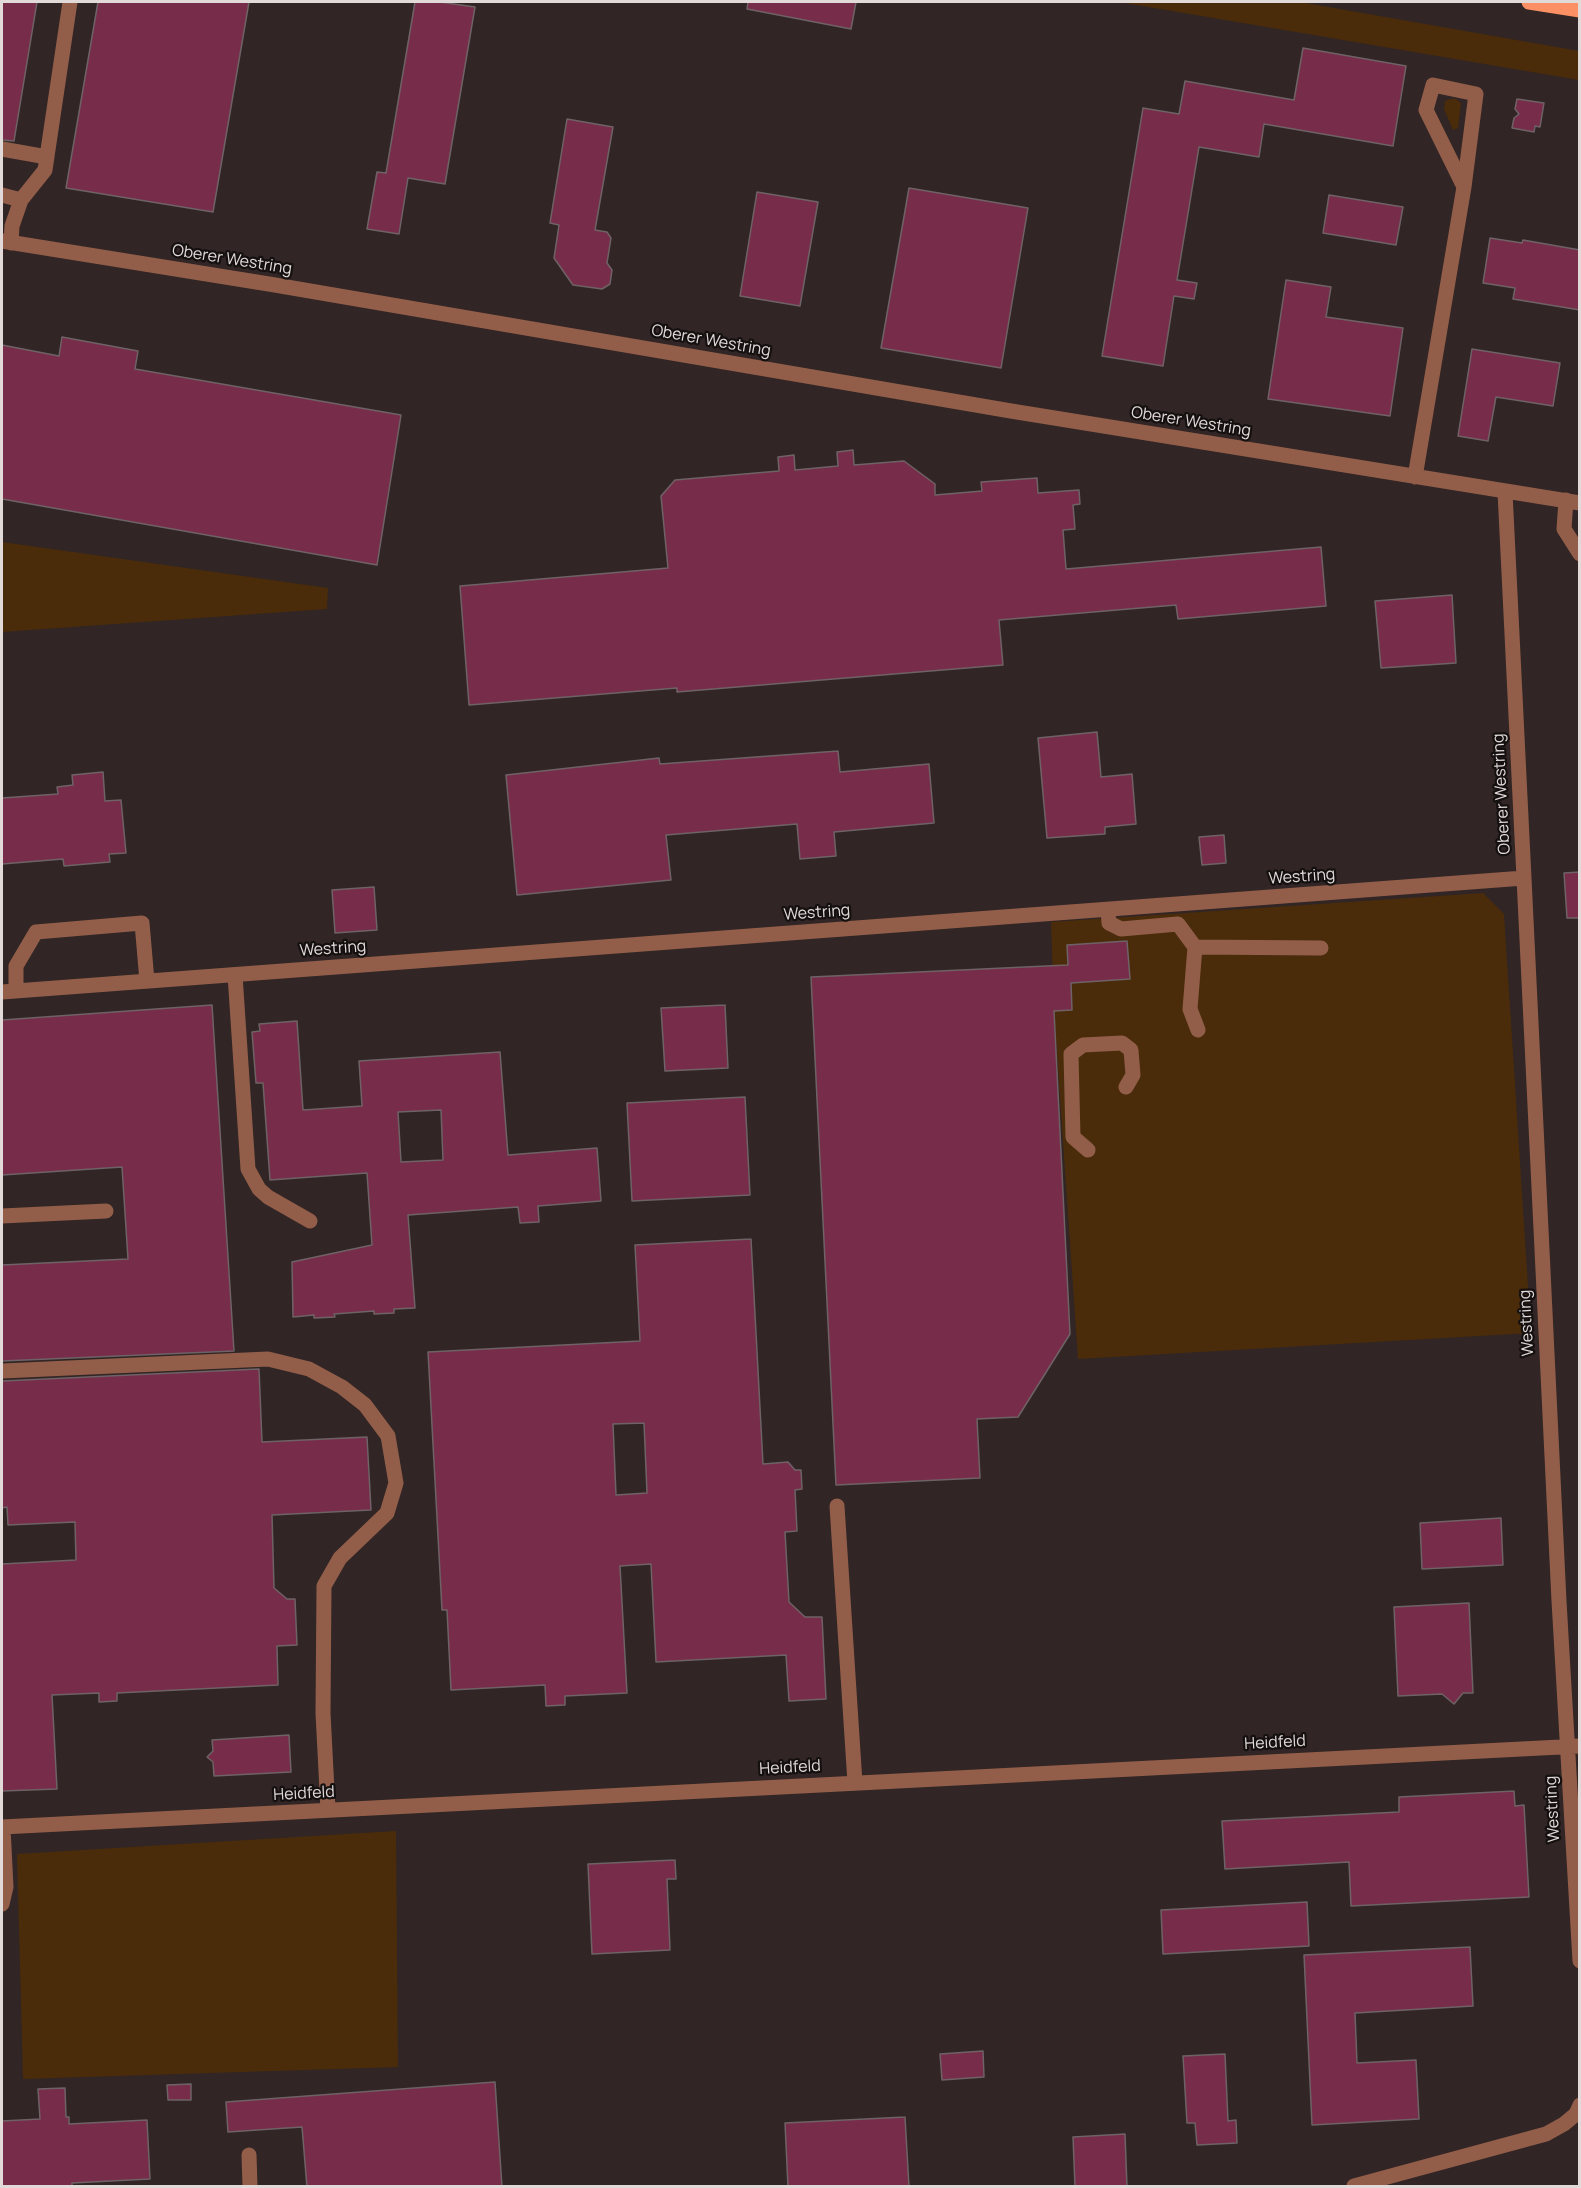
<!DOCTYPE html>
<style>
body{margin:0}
#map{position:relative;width:1581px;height:2188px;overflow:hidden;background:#312525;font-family:Manrope,sans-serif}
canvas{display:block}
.frame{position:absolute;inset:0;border:3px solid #e2dad9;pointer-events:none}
</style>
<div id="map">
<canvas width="1581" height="2188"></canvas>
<div class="frame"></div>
</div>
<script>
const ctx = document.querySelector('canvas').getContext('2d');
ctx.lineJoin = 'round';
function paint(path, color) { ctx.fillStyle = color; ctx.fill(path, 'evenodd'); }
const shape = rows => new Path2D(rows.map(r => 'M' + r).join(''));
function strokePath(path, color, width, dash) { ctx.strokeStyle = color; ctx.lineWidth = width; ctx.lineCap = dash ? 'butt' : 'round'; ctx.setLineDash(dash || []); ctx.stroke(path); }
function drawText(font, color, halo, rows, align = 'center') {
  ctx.font = font + ' Manrope,sans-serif'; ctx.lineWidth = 4.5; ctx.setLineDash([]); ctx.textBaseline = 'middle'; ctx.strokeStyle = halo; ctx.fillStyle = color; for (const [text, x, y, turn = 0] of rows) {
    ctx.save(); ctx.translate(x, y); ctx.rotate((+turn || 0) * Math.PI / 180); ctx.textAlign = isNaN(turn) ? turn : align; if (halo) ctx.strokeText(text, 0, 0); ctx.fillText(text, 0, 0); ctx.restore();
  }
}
paint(shape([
 [1119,2,1300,2,1579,51,1579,80],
 [1450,99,1456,99,1461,103,1458,128,1453,130,1444,109,1445,101],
 [2,542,328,588,327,609,2,632],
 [1483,893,1504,914,1531,1333,1078,1359,1054,1011,1051,922],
 [396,1831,398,2067,23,2079,17,1854]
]), '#4a2c0a');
const building = shape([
 [2,2,37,2,14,141,2,140,2,2],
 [98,2,249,2,213,212,66,188,98,2],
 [415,2,440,2,475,7,445,184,408,178,399,234,367,229,377,172,386,173,415,2],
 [748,2,856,2,851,29,747,9,748,2],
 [1303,48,1406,66,1393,146,1264,124,1259,157,1199,147,1177,280,1197,283,1194,299,1174,296,1163,366,1102,356,1143,108,1179,114,1185,81,1294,100,1303,48],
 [1517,99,1544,103,1540,127,1535,126,1534,132,1512,128,1514,118,1519,114,1515,109,1517,99],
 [567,119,613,127,595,230,607,232,611,238,607,263,612,270,610,284,602,289,573,285,554,258,559,225,550,223,567,119],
 [909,188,1028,208,1001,368,881,348,909,188],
 [757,192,818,202,800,306,740,296,757,192],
 [1329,195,1403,207,1396,245,1323,233,1329,195],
 [1490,238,1522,243,1523,240,1580,250,1580,310,1513,299,1515,288,1483,283,1490,238],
 [1286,280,1331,287,1326,317,1403,328,1390,416,1268,399,1286,280],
 [62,337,138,351,135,369,401,415,377,565,2,499,2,345,59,356,62,337],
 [1472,349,1560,363,1553,406,1496,397,1488,441,1458,436,1472,349],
 [853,450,854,465,904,461,935,484,935,495,982,491,981,482,1037,478,1038,493,1079,490,1080,504,1073,505,1075,529,1063,530,1066,569,1321,547,1326,606,1178,619,1176,605,999,620,1003,665,677,692,677,688,469,705,460,586,668,568,661,496,675,480,779,471,778,457,794,455,795,470,838,466,837,452,853,450],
 [1452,595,1456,663,1381,668,1375,601,1452,595],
 [1097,732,1101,777,1132,774,1136,824,1105,827,1105,834,1047,838,1038,738,1097,732],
 [838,751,840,772,929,764,934,823,834,832,836,856,800,859,797,824,666,835,671,880,517,895,506,775,659,758,660,764,838,751],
 [103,772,105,801,121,800,126,853,109,854,110,862,64,866,63,859,2,864,2,798,58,794,57,787,73,785,72,775,103,772],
 [1224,835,1226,863,1202,865,1199,837,1224,835],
 [1580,872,1580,918,1567,918,1564,873,1580,872],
 [374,887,377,930,335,933,332,890,374,887],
 [1127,941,1130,979,1071,983,1072,1010,1054,1011,1070,1334,1018,1417,977,1419,980,1478,836,1485,811,977,1068,965,1067,945,1127,941],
 [212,1005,234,1351,2,1361,2,1265,128,1259,122,1167,2,1175,2,1020,212,1005],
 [725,1005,728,1068,665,1071,661,1008,725,1005],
 [297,1021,303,1110,362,1106,359,1061,500,1052,508,1155,597,1148,601,1201,538,1206,539,1222,520,1223,518,1207,408,1215,415,1308,394,1309,394,1313,374,1314,374,1311,334,1314,335,1317,314,1318,314,1315,293,1317,292,1262,372,1245,367,1173,270,1180,263,1083,256,1083,252,1032,260,1031,259,1024,297,1021],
 [441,1110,443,1160,401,1162,398,1112,441,1110],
 [745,1097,750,1195,632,1201,627,1103,745,1097],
 [751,1239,763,1464,788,1462,795,1470,801,1470,802,1489,795,1490,797,1531,785,1532,789,1602,805,1617,822,1617,826,1699,789,1701,786,1655,656,1662,651,1564,620,1566,627,1693,565,1696,565,1705,546,1706,545,1685,451,1690,447,1610,442,1610,428,1352,640,1341,635,1245,751,1239],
 [644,1423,647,1493,616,1495,613,1424,644,1423],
 [259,1369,262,1442,367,1437,371,1510,272,1515,274,1588,287,1599,295,1599,297,1645,277,1646,278,1685,117,1693,117,1701,99,1702,99,1693,52,1695,57,1789,2,1791,2,1564,76,1560,75,1522,8,1525,7,1507,2,1508,2,1381,259,1369],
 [1501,1518,1503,1565,1422,1569,1420,1523,1501,1518],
 [1469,1603,1473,1693,1463,1693,1454,1704,1442,1694,1398,1696,1394,1607,1469,1603],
 [289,1735,291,1772,214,1776,213,1762,207,1757,213,1751,212,1740,289,1735],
 [1514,1791,1515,1806,1524,1805,1529,1897,1351,1906,1349,1862,1225,1869,1222,1821,1399,1812,1399,1797,1514,1791],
 [675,1860,676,1879,667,1879,670,1950,592,1954,588,1864,675,1860],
 [1307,1902,1309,1946,1163,1954,1161,1910,1307,1902],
 [1470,1947,1473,2006,1355,2013,1357,2063,1416,2060,1419,2119,1312,2125,1304,1955,1470,1947],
 [983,2051,984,2077,942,2080,940,2054,983,2051],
 [1225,2054,1228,2121,1236,2120,1237,2143,1197,2145,1195,2123,1187,2123,1183,2056,1225,2054],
 [495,2082,502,2187,307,2187,302,2127,228,2132,226,2102,495,2082],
 [191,2084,191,2100,168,2100,167,2085,191,2084],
 [65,2088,66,2117,69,2117,69,2124,147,2120,150,2179,72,2183,72,2187,2,2187,2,2121,40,2119,38,2089,65,2088],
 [905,2117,909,2187,788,2187,785,2123,905,2117],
 [1125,2134,1127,2187,1075,2187,1073,2137,1125,2134]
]);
paint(building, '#772d49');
strokePath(building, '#6f6266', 1.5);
strokePath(shape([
 [2,149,47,157],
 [2,195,21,200,12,226,11,243],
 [21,200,45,170,70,2],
 [2,241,275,285,1011,411,1580,503],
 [1415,477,1464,187,1476,94,1433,85,1426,110,1464,187],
 [1505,492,1524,878],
 [1566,500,1564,529,1580,554],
 [1108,910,1109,923,1121,929,1178,924,1195,947,1190,1009,1198,1030],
 [1195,947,1321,948],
 [235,975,248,1169,259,1189,268,1197,310,1221],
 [16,991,16,966,36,932,142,923,147,981],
 [2,992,1524,878,1559,1601,1580,1961],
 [1088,1150,1073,1137,1071,1054,1083,1045,1122,1043,1131,1050,1133,1075,1126,1087],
 [2,1216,106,1211],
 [2,1371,268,1359,309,1369,342,1387,365,1405,388,1436,396,1483,387,1513,340,1558,324,1586,323,1713,328,1810],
 [837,1506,855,1783],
 [2,1827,1580,1746],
 [2,1904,6,1887,3,1827],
 [249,2155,250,2186],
 [1354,2186,1546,2134,1564,2124,1576,2114,1580,2105]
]), '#925e49', 15);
strokePath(shape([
 [1529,2,1580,10]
]), '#fb9064', 15);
drawText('16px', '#e2dad9', '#151010', [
 ["Oberer Westring",232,260,9],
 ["Oberer Westring",711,341,10],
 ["Oberer Westring",1191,422,9],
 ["Oberer Westring",1502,794,-93],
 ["Westring",1302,877,-4],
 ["Westring",817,913,-4],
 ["Westring",333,949,-4],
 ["Westring",1527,1323,-93],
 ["Heidfeld",1275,1743,-3],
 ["Heidfeld",790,1768,-3],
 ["Heidfeld",304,1794,-3],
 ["Westring",1553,1809,-93]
]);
</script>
